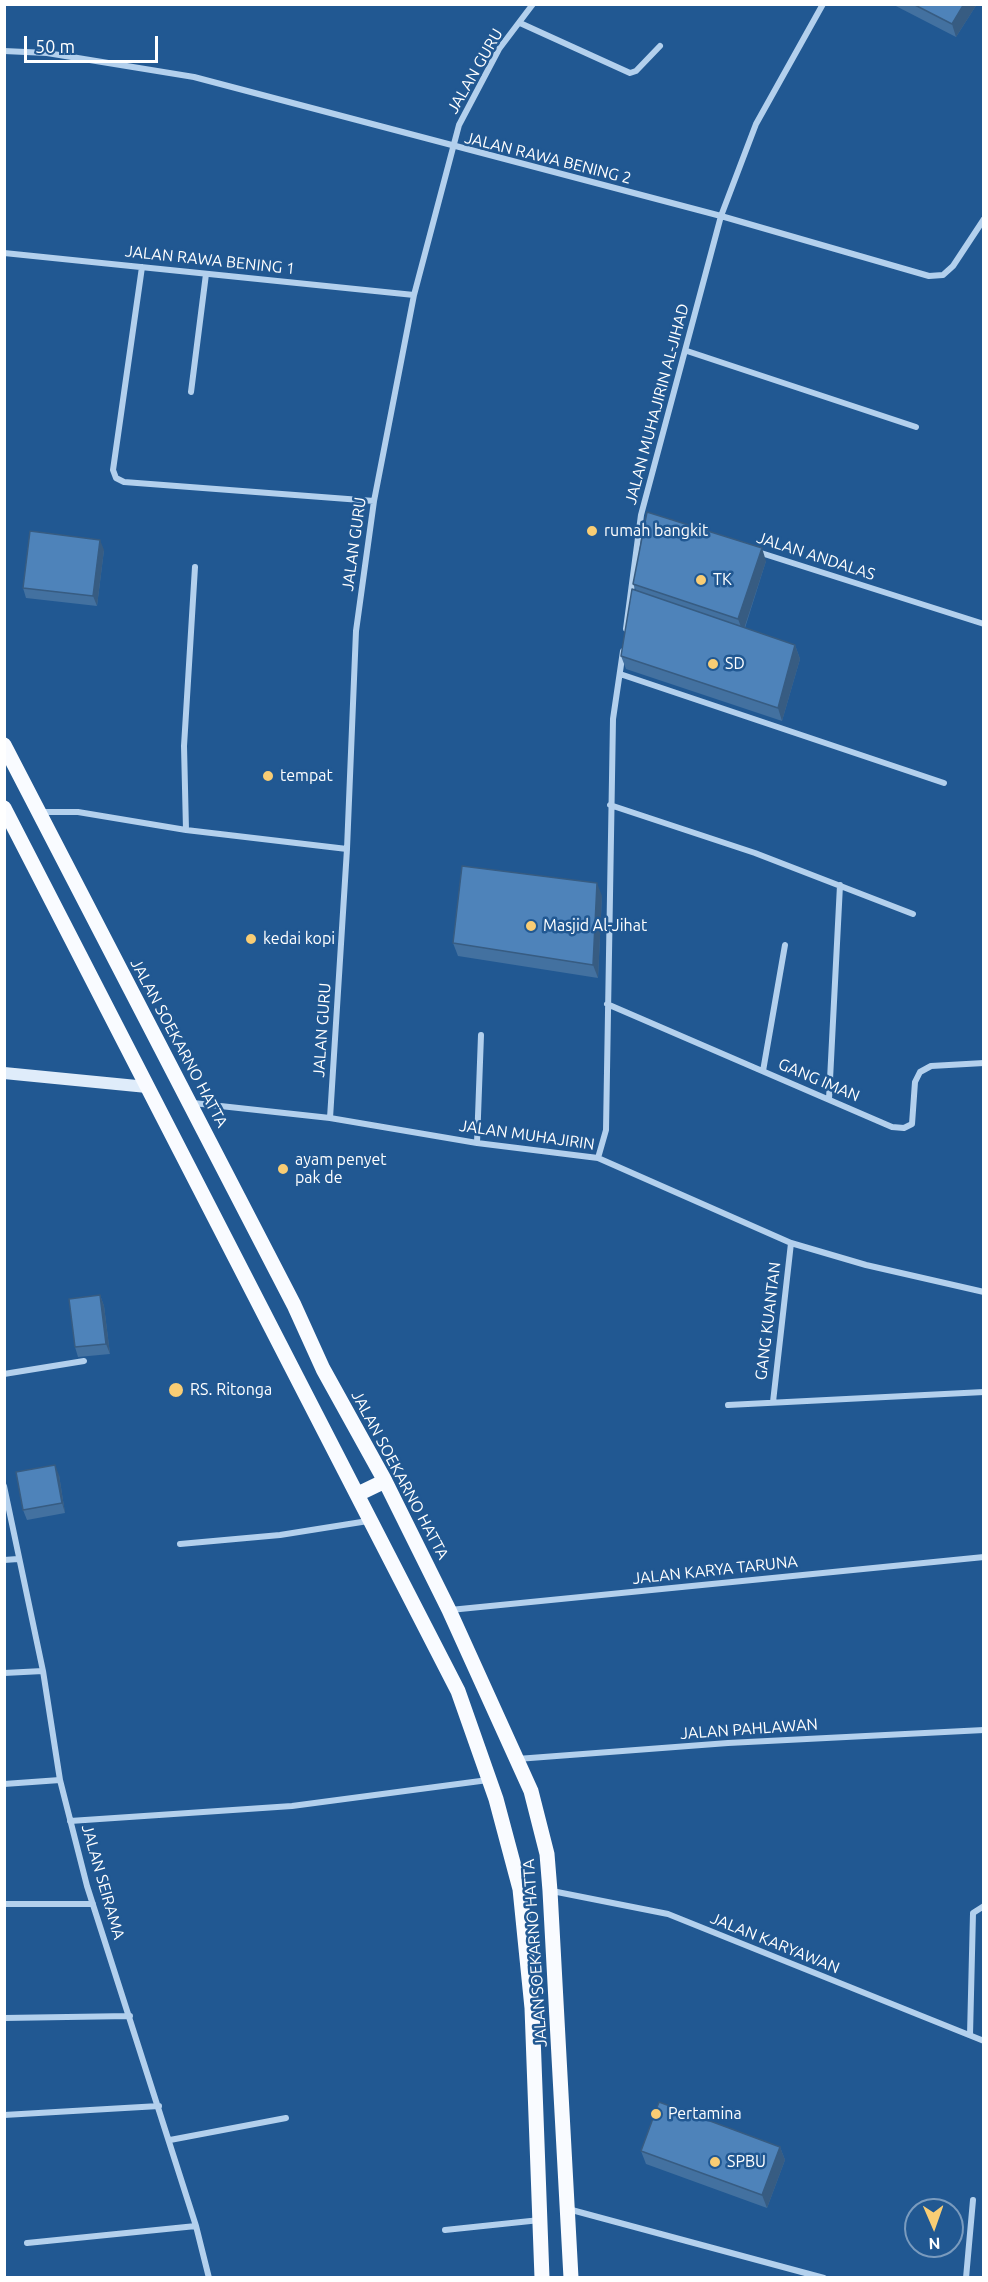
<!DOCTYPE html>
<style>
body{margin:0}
#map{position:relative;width:988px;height:2282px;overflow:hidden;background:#215892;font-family:Ubuntu,sans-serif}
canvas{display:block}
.frame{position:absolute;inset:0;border:6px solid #fff;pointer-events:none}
.north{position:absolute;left:904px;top:2198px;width:60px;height:60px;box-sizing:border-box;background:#215892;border:2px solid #7a9bbe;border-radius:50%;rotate:178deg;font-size:16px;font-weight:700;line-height:24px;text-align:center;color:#fff}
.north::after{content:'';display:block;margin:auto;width:21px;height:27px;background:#f9cd74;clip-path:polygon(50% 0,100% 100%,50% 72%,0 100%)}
.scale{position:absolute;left:24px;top:36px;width:134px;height:27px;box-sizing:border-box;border:3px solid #fff;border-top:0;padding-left:8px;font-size:18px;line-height:21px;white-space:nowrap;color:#fff;-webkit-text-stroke:4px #215892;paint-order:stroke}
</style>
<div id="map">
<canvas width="988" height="2282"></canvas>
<div class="frame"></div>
<div class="north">N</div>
<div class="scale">50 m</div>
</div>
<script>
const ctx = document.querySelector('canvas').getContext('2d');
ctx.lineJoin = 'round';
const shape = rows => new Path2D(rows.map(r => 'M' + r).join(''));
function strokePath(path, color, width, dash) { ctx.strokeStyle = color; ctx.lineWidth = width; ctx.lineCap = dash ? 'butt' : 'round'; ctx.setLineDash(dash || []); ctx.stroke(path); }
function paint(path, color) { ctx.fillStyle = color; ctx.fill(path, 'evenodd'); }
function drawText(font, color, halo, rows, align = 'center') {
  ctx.font = font + ' Ubuntu,sans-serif'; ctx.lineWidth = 5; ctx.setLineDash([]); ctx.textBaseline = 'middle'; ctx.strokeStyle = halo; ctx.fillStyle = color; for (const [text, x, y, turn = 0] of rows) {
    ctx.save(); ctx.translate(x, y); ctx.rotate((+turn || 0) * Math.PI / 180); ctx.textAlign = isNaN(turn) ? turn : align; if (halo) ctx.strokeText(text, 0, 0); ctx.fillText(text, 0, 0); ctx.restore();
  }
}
strokePath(shape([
 [520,23,630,73,636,71,660,46],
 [4,51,47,53,194,77,721,216,929,276,943,275,953,266,984,219],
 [4,253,414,295],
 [142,267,113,470,116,478,124,482,374,501],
 [687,351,916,427],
 [191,392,206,274],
 [758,552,984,624],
 [626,629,641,515,721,216,756,124,823,4],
 [620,674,944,783],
 [610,805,755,853,913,914],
 [41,812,78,812,186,830,347,849],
 [186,830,184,746,195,567],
 [607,1004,892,1127,904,1128,912,1124,915,1082,920,1072,931,1066,984,1063],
 [763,1071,785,945],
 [829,1099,840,885],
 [193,1103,330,1118,477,1143,598,1158,791,1243,866,1265,984,1292],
 [330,1118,347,849,356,631,374,501,414,295,459,125,499,49,533,4],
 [477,1143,481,1035],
 [598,1158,606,1130,613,719,623,651],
 [4,1374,84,1361],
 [773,1402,791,1243],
 [728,1405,984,1392],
 [4,1486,43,1671,60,1780,87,1886,196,2226,209,2278],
 [180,1544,280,1535,368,1521],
 [4,1560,18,1559],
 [450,1610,984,1557],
 [4,1673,43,1671],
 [517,1759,728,1743,984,1730],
 [4,1784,60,1780],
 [70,1821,292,1806,488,1780],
 [552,1891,668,1914,984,2041],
 [4,1904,93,1904],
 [4,2018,130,2016],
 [970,2035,973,1913,984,1906],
 [4,2115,159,2106],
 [170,2140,286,2118],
 [568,2209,824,2278],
 [445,2230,540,2220],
 [27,2243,196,2226],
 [966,2278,973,2200]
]), '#b3d0ed', 6);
strokePath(shape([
 [4,1073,147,1087]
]), '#dfecfa', 12);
strokePath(shape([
 [4,745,294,1305,323,1369,385,1481,449,1610,531,1791,547,1854,550,1891,571,2278],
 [4,808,458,1691,496,1799,520,1889,532,2008,542,2278],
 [358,1494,385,1481]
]), '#f9fbff', 15);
paint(shape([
 [892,4,977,4,956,37],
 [104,550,97,606,26,598,23,588],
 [766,561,745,628,795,645,800,659,782,721,626,669,621,656,636,590,633,584],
 [602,896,598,978,458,956,453,943],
 [100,1295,104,1306,110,1354,78,1357,75,1347],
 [59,1475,65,1513,27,1520,23,1510],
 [780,2147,785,2160,767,2208,646,2164,641,2151]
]), '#4371a0');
paint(shape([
 [964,4,977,4,956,37,952,24],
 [100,540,104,550,97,606,93,596],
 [762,548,766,561,743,632,738,619],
 [795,645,800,659,782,721,778,708],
 [597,883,602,896,598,978,593,965],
 [100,1295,104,1306,110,1354,106,1344],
 [55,1465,59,1475,65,1513,62,1503],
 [780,2147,785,2160,767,2208,762,2195]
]), '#375c82');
const building = shape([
 [913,4,964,4,952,24,913,4],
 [647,512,762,548,738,619,633,584,647,512],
 [30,531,100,540,93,596,23,588,30,531],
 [632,589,795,645,778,708,621,656,632,589],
 [462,866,597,883,593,965,453,943,462,866],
 [100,1295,106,1344,75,1347,69,1299,100,1295],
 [55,1465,62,1503,23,1510,16,1472,55,1465],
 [659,2102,780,2147,762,2195,641,2151,659,2102]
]);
paint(building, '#4e83ba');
strokePath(building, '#375c82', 1.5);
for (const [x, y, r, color] of [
 [592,531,6,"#f9cd74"],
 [701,580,6,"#f9cd74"],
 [713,664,6,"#f9cd74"],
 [268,776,6,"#f9cd74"],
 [531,926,6,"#f9cd74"],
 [251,939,6,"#f9cd74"],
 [283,1169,6,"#f9cd74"],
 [176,1390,8,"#f9cd74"],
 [656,2114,6,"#f9cd74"],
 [715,2162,6,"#f9cd74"]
]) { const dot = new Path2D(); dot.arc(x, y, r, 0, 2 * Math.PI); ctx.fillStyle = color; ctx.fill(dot); strokePath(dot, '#215892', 2); }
drawText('16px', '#fff', '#215892', [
 ["JALAN GURU",475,71,-60],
 ["JALAN RAWA BENING 2",548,158,14],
 ["JALAN RAWA BENING 1",210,260,6],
 ["JALAN MUHAJIRIN AL-JIHAD",657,404,-75],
 ["JALAN GURU",354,544,-82],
 ["JALAN ANDALAS",816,556,18],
 ["JALAN GURU",322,1030,-86],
 ["JALAN SOEKARNO HATTA",179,1043,62],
 ["GANG IMAN",819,1080,23],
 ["JALAN MUHAJIRIN",527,1135,8],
 ["GANG KUANTAN",768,1321,-83],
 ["JALAN SOEKARNO HATTA",400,1475,62],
 ["JALAN KARYA TARUNA",715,1570,-6],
 ["JALAN PAHLAWAN",749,1729,-4],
 ["JALAN SEIRAMA",103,1882,74],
 ["JALAN KARYAWAN",775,1943,22],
 ["JALAN SOEKARNO HATTA",535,1953,-94]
]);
drawText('16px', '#fff', '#215892', [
 ["rumah bangkit",604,531],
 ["TK",713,580],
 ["SD",725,664],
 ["tempat",280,776],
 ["Masjid Al-Jihat",543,926],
 ["kedai kopi",263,939],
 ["ayam penyet",295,1160],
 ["pak de",295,1178],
 ["RS. Ritonga",190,1390],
 ["Pertamina",668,2114],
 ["SPBU",727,2162]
], 'left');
</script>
